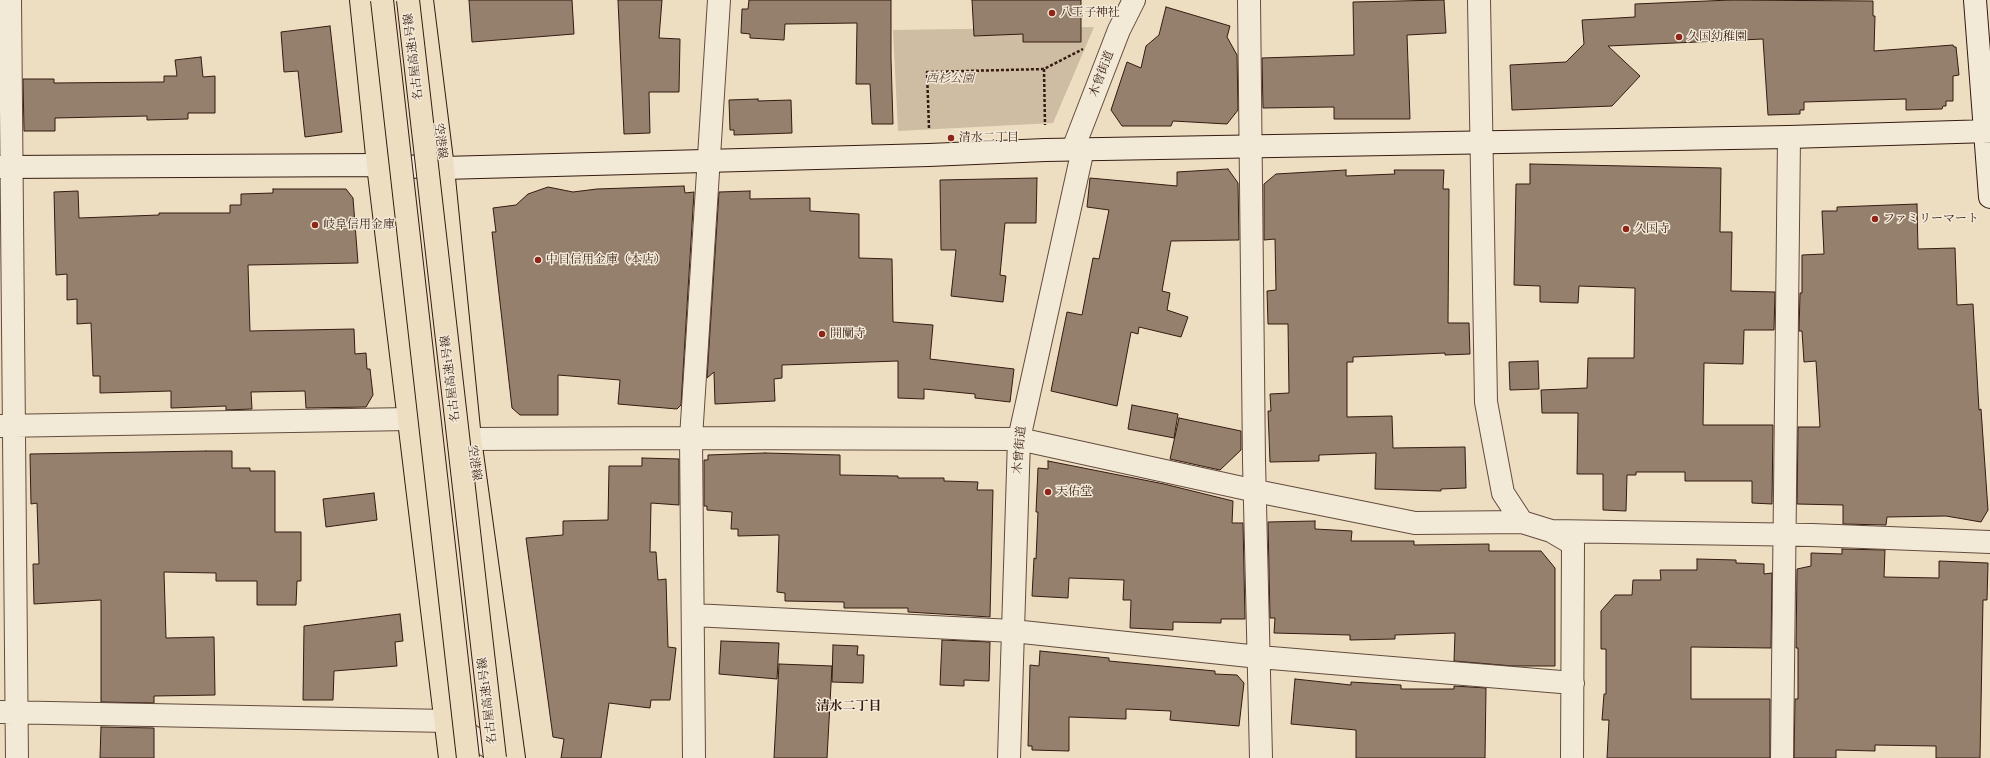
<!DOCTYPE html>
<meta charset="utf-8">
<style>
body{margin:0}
canvas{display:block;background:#edddc1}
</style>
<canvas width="1990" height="758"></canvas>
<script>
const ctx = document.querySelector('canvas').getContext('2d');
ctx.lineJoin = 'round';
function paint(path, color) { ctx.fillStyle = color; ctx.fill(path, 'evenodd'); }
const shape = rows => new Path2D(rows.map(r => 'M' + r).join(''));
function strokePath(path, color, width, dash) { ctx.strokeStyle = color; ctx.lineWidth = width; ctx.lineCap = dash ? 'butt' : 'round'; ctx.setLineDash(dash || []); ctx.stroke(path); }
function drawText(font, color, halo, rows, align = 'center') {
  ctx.font = font + ' Alegreya,"Noto Serif JP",serif'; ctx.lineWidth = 3; ctx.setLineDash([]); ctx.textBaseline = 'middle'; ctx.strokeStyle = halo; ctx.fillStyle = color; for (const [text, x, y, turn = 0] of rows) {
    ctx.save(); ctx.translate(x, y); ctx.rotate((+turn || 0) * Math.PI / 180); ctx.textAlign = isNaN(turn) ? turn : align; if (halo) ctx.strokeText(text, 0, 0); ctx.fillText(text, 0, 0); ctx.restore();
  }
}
paint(shape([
 [1094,27,1053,123,898,131,893,30]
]), '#cebca3');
const building = shape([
 [469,0,572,0,574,34,472,42,469,0],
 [618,0,662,0,659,38,680,39,679,92,649,92,650,133,624,134,618,0],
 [749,0,891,0,891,58,893,124,872,124,870,84,856,84,857,23,785,24,784,40,750,38,750,34,741,33,742,9,748,9,749,0],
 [972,0,1081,0,1081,42,1023,42,1023,34,974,36,972,0],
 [1444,0,1446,33,1407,35,1410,119,1334,119,1334,107,1263,108,1262,58,1354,55,1353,2,1444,0],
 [1731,0,1873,1,1873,16,1875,16,1874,51,1953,45,1954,47,1956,47,1959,75,1953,76,1953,101,1946,101,1946,106,1943,106,1942,109,1906,110,1906,99,1804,102,1804,110,1800,110,1800,114,1768,115,1763,39,1608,46,1640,76,1612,106,1512,110,1510,65,1566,62,1584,44,1582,20,1635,17,1635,4,1731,0],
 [1166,7,1230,26,1227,37,1237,55,1238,110,1227,124,1173,121,1171,126,1122,126,1111,110,1127,62,1141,68,1146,46,1159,35,1166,7],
 [330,26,342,132,305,137,298,71,284,72,281,32,330,26],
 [201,57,203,77,215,76,215,113,188,113,188,119,147,120,147,116,55,118,55,131,24,131,23,79,54,79,54,83,164,82,164,76,177,76,175,60,201,57],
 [758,99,758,101,791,100,792,133,734,135,734,130,730,130,729,100,758,99],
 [1530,164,1721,168,1720,232,1732,232,1731,291,1775,292,1774,330,1744,330,1743,364,1704,363,1703,425,1773,425,1772,504,1752,503,1752,481,1685,481,1685,472,1636,472,1636,475,1627,475,1626,511,1603,510,1603,474,1577,474,1578,413,1542,413,1541,390,1587,388,1588,358,1634,358,1635,288,1579,286,1578,303,1540,302,1540,286,1514,285,1516,184,1530,184,1530,164],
 [1228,169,1238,183,1239,240,1171,241,1162,291,1170,293,1167,310,1188,317,1181,337,1139,327,1138,334,1131,332,1117,406,1051,391,1067,312,1082,315,1093,258,1099,259,1109,210,1087,207,1090,178,1177,186,1177,172,1228,169],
 [1346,170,1346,176,1395,174,1394,170,1444,170,1443,189,1449,189,1448,323,1469,323,1470,354,1445,355,1445,353,1353,357,1353,362,1347,362,1347,417,1392,416,1393,448,1465,447,1466,488,1441,489,1441,491,1375,489,1376,453,1319,455,1319,461,1270,462,1268,411,1271,411,1270,394,1289,393,1288,324,1268,324,1267,291,1276,290,1275,239,1264,240,1264,184,1276,174,1346,170],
 [1037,178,1036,223,1005,223,1000,275,1006,276,1003,302,951,296,956,250,941,250,940,180,1037,178],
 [684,186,685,193,694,192,681,405,677,409,618,404,620,380,558,375,558,415,520,415,512,408,492,232,496,232,493,208,516,205,528,194,548,187,573,192,597,189,684,186],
 [273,189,346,189,353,198,358,263,248,265,250,331,354,329,355,354,366,353,367,369,370,369,373,395,366,407,306,408,305,391,251,392,252,409,226,410,226,406,171,408,171,391,100,393,100,376,93,376,91,323,77,324,77,299,67,300,67,274,56,275,54,192,78,191,79,218,159,215,159,213,230,213,230,205,241,205,241,194,273,193,273,189],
 [750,191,750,199,810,198,810,211,859,214,859,258,892,259,893,322,933,325,930,359,1014,369,1010,402,975,398,975,394,924,389,924,399,898,398,898,361,782,365,782,378,774,379,775,401,715,404,714,372,707,378,719,192,750,191],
 [1917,204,1918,249,1955,248,1957,305,1973,304,1979,410,1981,409,1988,510,1981,522,1946,516,1887,517,1886,525,1843,524,1843,505,1797,504,1798,427,1820,427,1816,361,1804,362,1802,331,1799,331,1800,293,1802,293,1802,255,1824,254,1822,211,1837,211,1837,207,1917,204],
 [1538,361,1539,389,1510,390,1509,362,1538,361],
 [1132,405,1178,414,1174,438,1128,429,1132,405],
 [1179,418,1241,431,1241,450,1220,470,1170,459,1179,418],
 [206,451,232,451,232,468,250,468,250,471,275,471,275,532,301,532,301,581,297,581,296,605,257,605,257,581,216,581,216,573,164,572,166,638,214,637,215,695,154,696,154,703,101,702,101,600,34,604,33,564,39,564,37,503,31,504,30,454,206,451],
 [765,453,840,455,840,475,898,476,898,478,944,478,944,481,978,482,977,490,993,490,990,617,908,612,908,608,844,608,844,602,785,601,785,593,777,592,779,535,738,536,738,529,731,529,732,512,707,510,707,506,704,506,704,460,708,460,708,455,765,453],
 [642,458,679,459,679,505,651,503,650,552,656,552,658,580,666,579,668,647,676,648,670,700,651,700,650,708,609,703,601,758,561,758,564,739,553,737,526,538,563,535,563,521,608,520,609,466,642,466,642,458],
 [1048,461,1164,484,1233,501,1232,523,1243,523,1245,619,1221,619,1221,623,1173,622,1173,630,1130,628,1131,600,1123,600,1124,580,1069,578,1068,598,1032,596,1034,558,1036,559,1038,512,1036,512,1038,468,1048,469,1048,461],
 [374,493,377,520,326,527,323,499,374,493],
 [1315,521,1315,529,1352,531,1351,541,1414,541,1414,545,1489,544,1489,551,1541,551,1555,568,1555,666,1513,666,1454,661,1455,633,1395,635,1395,639,1350,640,1350,635,1274,633,1275,618,1270,618,1268,522,1315,521],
 [1842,549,1885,550,1884,577,1939,578,1939,561,1988,563,1987,600,1983,600,1980,758,1936,758,1936,746,1875,745,1875,751,1836,750,1836,758,1794,758,1795,699,1798,699,1798,648,1796,648,1797,569,1811,566,1811,553,1842,554,1842,549],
 [1697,559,1736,560,1736,563,1764,564,1764,574,1772,573,1771,648,1691,647,1691,699,1770,699,1770,758,1607,758,1609,720,1602,720,1604,694,1606,694,1606,649,1601,649,1601,611,1615,595,1632,595,1633,580,1661,580,1660,570,1697,570,1697,559],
 [400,614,403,641,395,642,397,666,334,671,333,700,303,700,304,626,400,614],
 [942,640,990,642,989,681,964,680,964,686,940,685,942,640],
 [721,641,779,643,777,679,719,674,721,641],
 [833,645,858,646,857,655,864,655,863,683,832,682,833,645],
 [1040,651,1109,658,1109,661,1215,671,1215,674,1237,675,1244,683,1239,726,1170,720,1171,711,1126,709,1126,719,1069,717,1069,751,1032,750,1032,746,1028,746,1030,665,1039,666,1040,651],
 [779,664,832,666,827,758,774,758,779,664],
 [1295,679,1351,685,1351,682,1401,685,1401,689,1454,689,1454,686,1486,688,1485,758,1356,758,1356,730,1291,724,1295,679],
 [101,727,154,728,154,758,100,758,101,727]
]);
paint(building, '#95806d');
strokePath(building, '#351b11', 1);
const street = shape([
 [10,0,17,758],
 [1249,0,1254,461,1261,758],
 [1479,0,1486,402,1503,493,1522,522],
 [1073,149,1119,30,1134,0],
 [0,426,409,419],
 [470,439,691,438,1019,439,1256,491,1415,523,1522,522,1551,531,1812,535,1990,542],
 [1551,531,1573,544,1572,758],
 [693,615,1013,631,1259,657,1573,683],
 [0,712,447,721,507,758],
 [694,758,691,438,719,0],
 [1009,758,1019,439,1083,149],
 [1782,758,1789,137]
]);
const secondary = shape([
 [1975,0,1990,197],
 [0,167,378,165,443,168,929,155,1045,150,1789,137,1990,131]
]);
const highway = shape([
 [361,0,378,165,450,758],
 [422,0,443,168,470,439,514,758]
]);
strokePath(street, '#634c3d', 24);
strokePath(secondary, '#351b11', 24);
strokePath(highway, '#351b11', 24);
strokePath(shape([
 [1044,69,1045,125],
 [929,128,927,72,1044,69,1083,49]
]), '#351b11', 2.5, [3, 2]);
strokePath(street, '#f3e9d7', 22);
strokePath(secondary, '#f3e9d7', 22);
strokePath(highway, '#edddc1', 22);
const highwayBridge = shape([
 [382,0,468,758],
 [408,0,495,758]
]);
strokePath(highwayBridge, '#351b11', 24, []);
strokePath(highwayBridge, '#edddc1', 22);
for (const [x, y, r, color] of [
 [1052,13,4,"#8f2418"],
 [1679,37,4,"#8f2418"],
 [951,138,4,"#8f2418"],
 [1875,219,4,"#8f2418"],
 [315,225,4,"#8f2418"],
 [1626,229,4,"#8f2418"],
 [538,260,4,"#8f2418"],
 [822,334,4,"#8f2418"],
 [1048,492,4,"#8f2418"]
]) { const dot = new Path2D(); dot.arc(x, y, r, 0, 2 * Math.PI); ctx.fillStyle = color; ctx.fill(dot); strokePath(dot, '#f3e9d7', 1.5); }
drawText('12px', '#351b11', '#f3e9d7', [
 ["八王子神社",1060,13],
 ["久国幼稚園",1687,37],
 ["清水二丁目",959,138],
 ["ファミリーマート",1883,219],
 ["岐阜信用金庫",323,225],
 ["久国寺",1634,229],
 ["中日信用金庫（本店）",546,260],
 ["開闡寺",830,334],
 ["天佑堂",1056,492]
], 'left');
drawText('12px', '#351b11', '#f3e9d7', [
 ["名古屋高速1号線",414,57,-97],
 ["木曾街道",1102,74,-69],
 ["空港線",440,141,83],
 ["名古屋高速1号線",451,379,-97],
 ["木曾街道",1020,450,-85],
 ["空港線",474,463,82],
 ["名古屋高速1号線",488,701,-97]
]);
drawText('italic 12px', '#634b3d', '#f3e9d7', [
 ["西杉公園",950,79]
]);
drawText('bold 13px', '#351b11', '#f3e9d7', [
 ["清水二丁目",849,707]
]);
</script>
